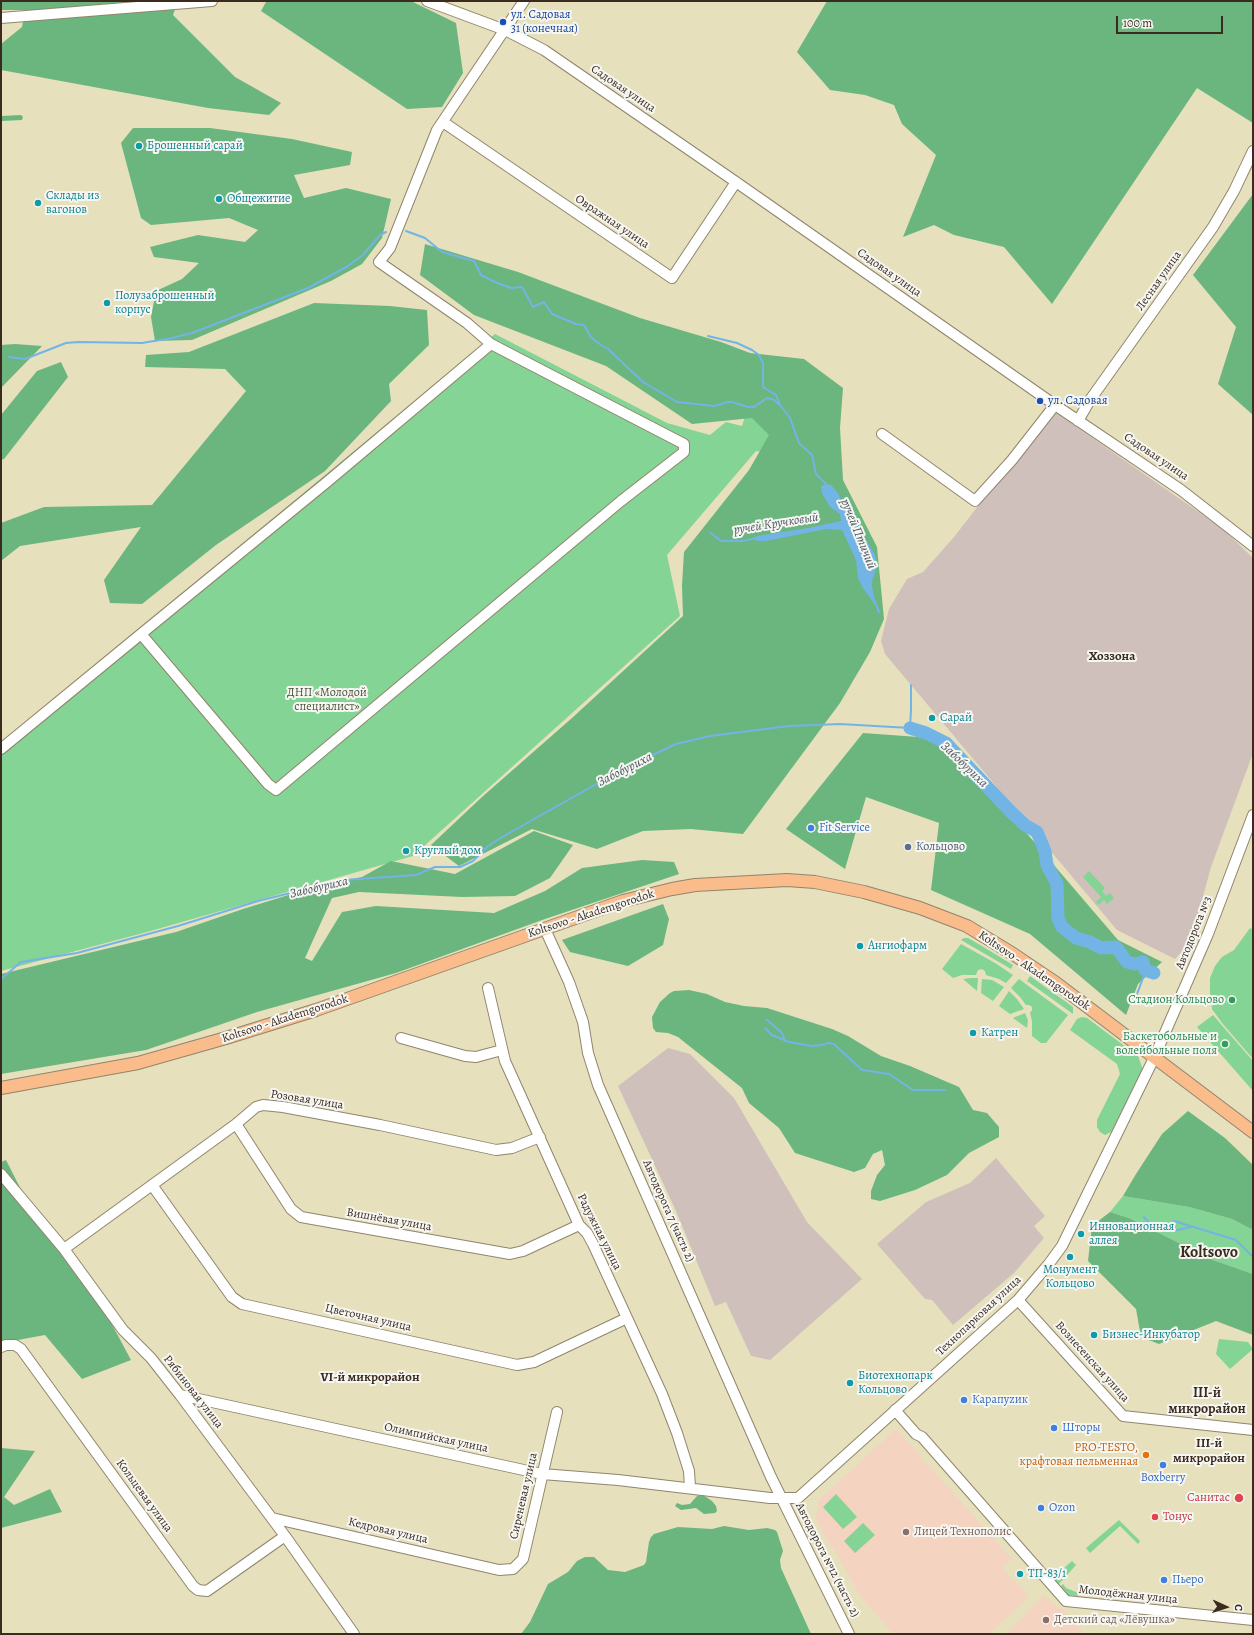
<!DOCTYPE html>
<meta charset="utf-8">
<style>
body{margin:0}
#map{position:relative;width:1254px;height:1635px;overflow:hidden;background:#e6e0bc;font-family:Alegreya,serif}
canvas{display:block}
.frame{position:absolute;inset:0;border:2px solid #3b2a1e;pointer-events:none}
.north{position:absolute;left:1206px;top:1587px;width:40px;height:40px;-webkit-text-stroke:3px #f6f6f2;paint-order:stroke;rotate:93deg;font-size:11px;font-weight:700;line-height:16px;text-align:center;color:#3b2a1e}
.north::after{content:'';display:block;margin:auto;width:14px;height:18px;background:#3b2a1e;clip-path:polygon(50% 0,100% 100%,50% 72%,0 100%)}
.scale{position:absolute;left:1116px;top:16px;width:107px;height:18px;box-sizing:border-box;border:2px solid #3b2a1e;border-top:0;padding-left:5px;font-size:12px;line-height:14px;white-space:nowrap;color:#3b2a1e;-webkit-text-stroke:3px #f6f6f2;paint-order:stroke}
</style>
<div id="map">
<canvas width="1254" height="1635"></canvas>
<div class="frame"></div>
<div class="north">С</div>
<div class="scale">100 m</div>
</div>
<script>
const ctx = document.querySelector('canvas').getContext('2d');
ctx.lineJoin = 'round';
function paint(path, color) { ctx.fillStyle = color; ctx.fill(path, 'evenodd'); }
const shape = rows => new Path2D(rows.map(r => 'M' + r).join(''));
function strokePath(path, color, width, dash) { ctx.strokeStyle = color; ctx.lineWidth = width; ctx.lineCap = dash ? 'butt' : 'round'; ctx.setLineDash(dash || []); ctx.stroke(path); }
function drawText(font, color, halo, rows, align = 'center') {
  ctx.font = font + ' Alegreya,serif'; ctx.lineWidth = 4; ctx.setLineDash([]); ctx.textBaseline = 'middle'; ctx.strokeStyle = halo; ctx.fillStyle = color; for (const [text, x, y, turn = 0] of rows) {
    ctx.save(); ctx.translate(x, y); ctx.rotate((+turn || 0) * Math.PI / 180); ctx.textAlign = isNaN(turn) ? turn : align; if (halo) ctx.strokeText(text, 0, 0); ctx.fillText(text, 0, 0); ctx.restore();
  }
}
paint(shape([
 [896,1429,1012,1559,1002,1568,1029,1597,989,1634,893,1634,859,1594,833,1547,829,1544,816,1519,819,1500],
 [1044,1595,1058,1608,1063,1609,1085,1634,1006,1634]
]), '#f4d3c1');
paint(shape([
 [1055,412,1203,515,1225,531,1253,558,1253,753,1211,867,1196,922,1186,947,1175,959,1117,930,885,654,881,641,889,609,907,579,923,572,954,537,992,488],
 [668,1048,690,1054,734,1098,807,1222,862,1279,770,1360,751,1356,726,1302,715,1306,676,1211,618,1086],
 [996,1158,1045,1216,1034,1226,1044,1238,1014,1273,953,1325,932,1300,925,1299,877,1244,926,1202,970,1183]
]), '#d0c0bc');
paint(shape([
 [495,334,667,423,710,435,726,422,742,426,746,413,777,422,768,453,756,451,667,555,680,616,413,856,147,932,1,971,1,744],
 [1089,871,1105,888,1102,891,1106,896,1110,893,1114,898,1107,904,1104,900,1098,905,1096,902,1101,897,1083,877],
 [1250,928,1253,930,1253,1059,1222,1023,1212,1009,1210,992,1210,978,1215,966,1222,957,1234,950],
 [964,938,968,938,982,946,1013,965,1011,969,961,940],
 [961,944,995,963,1013,975,1006,983,999,979,986,975,985,971,982,969,978,970,976,975,962,975,953,978,942,969],
 [1030,976,1073,1007,1073,1014,1027,981],
 [978,978,977,991,963,979,971,978],
 [982,979,992,980,1004,987,993,1001,981,993],
 [1019,979,1068,1015,1046,1043,1041,1043,1032,1036,1032,1021,1030,1013,1032,1010,1032,1007,1029,1005,1026,1005,1020,997,1011,988],
 [1009,991,1017,999,1024,1009,1010,1014,999,1006],
 [1025,1013,1028,1020,1027,1028,1013,1018],
 [1213,1015,1253,1061,1253,1091,1197,1027],
 [1082,1017,1087,1018,1138,1056,1142,1067,1142,1073,1113,1131,1105,1135,1100,1132,1097,1127,1097,1120,1120,1074,1117,1064,1070,1030,1077,1019],
 [1123,1196,1189,1207,1232,1219,1253,1230,1253,1274,1213,1260,1129,1218,1110,1212],
 [1219,1339,1248,1342,1253,1349,1230,1369,1216,1354],
 [836,1494,857,1517,843,1529,823,1507],
 [1119,1520,1140,1541,1138,1544,1120,1526,1090,1553,1086,1548],
 [863,1523,875,1535,855,1553,844,1541],
 [1072,1561,1076,1565,1058,1585,1053,1578],
 [1063,1584,1066,1588,1076,1592,1079,1594,1077,1596,1068,1595,1061,1586]
]), '#83d495');
paint(shape([
 [1,1,178,1,173,15,235,77,281,103,269,115,208,108,1,70,1,44,22,27,25,10,1,10],
 [274,1,411,1,456,23,463,73,442,107,407,109,261,11,266,2],
 [827,1,1253,1,1253,123,1197,88,1052,304,1004,247,954,235,934,225,903,237,936,155,902,124,894,105,865,95,830,90,797,52],
 [21,115,23,117,22,120,1,121,1,116],
 [133,128,210,128,292,139,352,152,350,165,294,175,304,198,346,188,391,199,382,238,362,264,331,281,192,340,155,341,151,317,156,291,182,279,199,263,154,257,150,247,198,235,245,242,258,230,229,218,151,225,141,218,121,143],
 [1253,194,1253,415,1218,384,1236,327,1193,275],
 [425,244,518,272,640,318,721,342,750,353,804,359,843,388,840,428,843,480,877,547,884,619,870,652,840,703,743,834,691,829,643,831,597,849,532,829,459,866,431,845,482,797,572,718,683,616,682,585,684,552,749,470,769,435,752,418,692,424,606,366,474,315,420,275],
 [314,303,390,306,427,310,429,345,389,384,391,401,325,471,216,545,142,604,110,603,104,580,141,527,20,546,1,561,1,523,44,507,152,505,246,391,225,369,145,367,146,355,189,352],
 [15,344,42,346,1,388,1,345],
 [61,362,68,377,4,459,1,460,1,415,37,371],
 [863,733,946,739,1118,940,1162,962,1138,984,1126,1015,1030,934,931,890,939,823,866,797,845,869,786,829],
 [534,831,573,845,550,878,515,896,462,897,359,892,332,898,305,958,312,961,342,912,376,906,494,913,545,891,582,868,642,860,674,862,679,874,545,919,396,973,257,1012,146,1050,1,1074,1,974,176,932,243,909,321,885,362,877,391,861,455,874],
 [663,904,669,919,663,945,628,966,570,952,562,940],
 [689,990,707,994,725,1002,744,1006,767,1008,832,1029,848,1036,881,1056,910,1066,959,1087,973,1110,987,1113,999,1127,999,1137,969,1153,947,1175,915,1190,880,1201,871,1199,871,1191,877,1175,885,1165,882,1150,873,1154,865,1168,854,1172,795,1153,779,1128,749,1103,742,1088,678,1037,668,1033,656,1032,653,1028,652,1017,660,1002,670,993,674,991],
 [1188,1111,1225,1138,1253,1165,1253,1230,1232,1219,1189,1207,1123,1196,1136,1174,1162,1134],
 [6,1160,39,1225,94,1291,131,1360,82,1379,45,1335,1,1343,1,1162],
 [1110,1212,1129,1218,1213,1260,1253,1274,1253,1335,1216,1321,1159,1344,1141,1337,1136,1309,1088,1261,1092,1226],
 [1,1448,35,1451,4,1497,14,1505,50,1489,62,1512,1,1528],
 [703,1495,712,1501,716,1506,717,1511,715,1513,704,1514,696,1508,681,1510,675,1506,677,1503,682,1505,690,1504,697,1496],
 [724,1526,749,1530,767,1528,775,1530,777,1532,783,1551,780,1560,781,1568,811,1634,521,1634,530,1622,548,1584,568,1572,577,1561,585,1557,594,1557,608,1570,625,1572,644,1565,646,1562,649,1542,651,1537,654,1534,678,1527,712,1529]
]), '#6ab67e');
paint(shape([
 [826,484,831,485,837,492,875,555,877,566,872,581,872,587,875,601,873,602,863,588,858,578,856,560,842,530,826,529,766,541,758,541,755,540,755,538,757,536,808,528,841,521,840,514,830,507,822,493,821,486]
]), '#73b4e7');
strokePath(shape([
 [406,231,425,238,442,252,474,261,481,275,495,282,511,288,522,287,533,307,544,302,552,314,576,324,584,325,591,337,601,345,608,349,643,382,677,402,715,406,728,402,732,402,748,407,754,407,767,398,774,400,781,406,790,418,799,443,812,455,816,474,827,485],
 [708,336,737,343,752,350,759,355,763,363,763,387,776,395,780,405],
 [9,357,25,359,66,343,78,342,142,343,172,338,192,333,308,288,348,266,363,255,380,235,386,232],
 [711,533,721,541,742,541,757,538],
 [874,600,879,612],
 [1,979,21,962,77,953,178,926,258,901,319,886,344,880,416,875,435,867,460,867,473,861,488,846,504,836,623,769,676,744,710,736,789,726,840,724,910,728,911,710,911,685],
 [1137,994,1146,970],
 [767,1020,782,1033,785,1041],
 [765,1028,772,1035,789,1042,812,1046,822,1045,829,1043,834,1044,862,1070,889,1074,913,1090,945,1090],
 [1144,1217,1150,1224,1161,1229,1173,1231,1191,1227],
 [1174,1221,1236,1240,1253,1257]
]), '#73b4e7', 2);
strokePath(shape([
 [910,728,926,733,946,743,1011,812,1025,825,1037,832,1045,851,1047,865,1057,884,1058,918,1062,927,1076,938,1090,942,1101,948,1116,947,1127,962,1135,964,1143,962,1145,970,1154,973]
]), '#73b4e7', 13);
const minor = shape([
 [427,1,505,30,544,50,736,182,1055,405,1181,490,1253,546],
 [1,18,212,1],
 [443,122,672,278,736,182],
 [1078,421,1090,400,1213,227,1234,191,1253,151],
 [882,434,975,501,1012,460,1055,405],
 [141,634,327,482,491,344],
 [1,749,141,634,268,784,276,790,621,501,684,452,684,444,491,344,467,323,379,262,390,248,437,130,524,1],
 [545,929,569,982,583,1022,588,1053,598,1085,771,1477,849,1634],
 [488,988,505,1061,579,1225,587,1233,593,1244,662,1394,677,1433,689,1471,690,1487],
 [401,1038,465,1056,476,1057,502,1050],
 [236,1124,291,1209,301,1217,510,1254,523,1251,579,1225],
 [1,1174,64,1249,123,1330,151,1358,180,1395,285,1536,354,1634],
 [152,1185,232,1297,242,1304,517,1365,534,1362,627,1318],
 [64,1249,236,1124,256,1107,263,1105,283,1107,380,1125,496,1150,512,1148,540,1137],
 [1018,1300,1123,1416,1253,1430],
 [1,1347,6,1345,15,1345,21,1349,193,1586,198,1590,207,1591,285,1536],
 [180,1395,542,1474,618,1480,770,1498,798,1498,1018,1300,1048,1265,1062,1246,1154,1058,1208,934,1253,815],
 [895,1410,916,1434,922,1437,1066,1601,1253,1620],
 [272,1518,499,1570,513,1569,523,1559,557,1412]
]);
const major = shape([
 [1,1088,138,1063,226,1038,316,1010,623,901,672,889,695,885,787,880,815,882,864,892,920,908,967,926,1013,954,1056,983,1253,1132]
]);
strokePath(minor, '#90856d', 12);
strokePath(major, '#90856d', 14);
strokePath(minor, '#fff', 10);
strokePath(major, '#f9bc8a', 12);
for (const [x, y, r, color] of [
 [503,22,4,"#1a4fb4"],
 [139,146,4,"#0f9aa8"],
 [219,199,4,"#0f9aa8"],
 [38,203,4,"#0f9aa8"],
 [107,303,4,"#0f9aa8"],
 [1040,401,4,"#1a4fb4"],
 [932,718,4,"#0f9aa8"],
 [811,828,4,"#3f7fe0"],
 [908,847,4,"#5c6f8a"],
 [406,851,4,"#0f9aa8"],
 [860,946,4,"#0f9aa8"],
 [1232,1000,4,"#2e9e5b"],
 [973,1033,4,"#0f9aa8"],
 [1225,1044,4,"#2e9e5b"],
 [1081,1234,4,"#0f9aa8"],
 [1070,1257,4,"#0f9aa8"],
 [1094,1335,4,"#0f9aa8"],
 [850,1383,4,"#0f9aa8"],
 [964,1400,4,"#3f7fe0"],
 [1054,1428,4,"#3f7fe0"],
 [1146,1455,4,"#e8710a"],
 [1163,1465,4,"#3f7fe0"],
 [1239,1498,5,"#e0444e"],
 [1041,1508,4,"#3f7fe0"],
 [1155,1517,4,"#e0444e"],
 [906,1532,4,"#8d6e63"],
 [1020,1574,4,"#0f9aa8"],
 [1164,1580,4,"#3f7fe0"],
 [1046,1620,4,"#8d6e63"]
]) { const dot = new Path2D(); dot.arc(x, y, r, 0, 2 * Math.PI); ctx.fillStyle = color; ctx.fill(dot); strokePath(dot, '#f6f6f2', 1.5); }
drawText('12px', '#164399', '#f6f6f2', [
 ["ул. Садовая",511,15],
 ["31 (конечная)",511,29],
 ["ул. Садовая",1048,401]
], 'left');
drawText('12px', '#3b2a1e', '#f6f6f2', [
 ["Садовая улица",623,89,34],
 ["Овражная улица",612,222,34],
 ["Садовая улица",889,273,35],
 ["Лесная улица",1159,281,-55],
 ["Садовая улица",1156,457,34],
 ["Koltsovo - Akademgorodok",591,914,-18],
 ["Автодорога №3",1194,933,-68],
 ["Koltsovo - Akademgorodok",1034,971,34],
 ["Koltsovo - Akademgorodok",285,1019,-18],
 ["Розовая улица",307,1100,9],
 ["Автодорога 7 (часть 2)",668,1211,66],
 ["Вишнёвая улица",389,1220,10],
 ["Радужная улица",599,1232,63],
 ["Технопарковая улица",979,1316,-43],
 ["Цветочная улица",368,1318,13],
 ["Вознесенская улица",1092,1362,48],
 ["Рябиновая улица",193,1392,52],
 ["Олимпийская улица",436,1438,12],
 ["Кольцевая улица",144,1496,54],
 ["Сиреневая улица",524,1496,-77],
 ["Кедровая улица",388,1531,13],
 ["Автодорога №12 (часть 2)",827,1560,63],
 ["Молодёжная улица",1128,1595,6]
]);
drawText('12px', '#0d838f', '#f6f6f2', [
 ["Брошенный сарай",147,146],
 ["Склады из",46,196],
 ["вагонов",46,210],
 ["Общежитие",227,199],
 ["Полузаброшенный",115,296],
 ["корпус",115,310],
 ["Сарай",940,718],
 ["Круглый дом",414,851],
 ["Ангиофарм",868,946],
 ["Катрен",981,1033],
 ["Инновационная",1089,1227],
 ["аллея",1089,1241],
 ["Монумент",1070,1270,"center"],
 ["Кольцово",1070,1284,"center"],
 ["Бизнес-Инкубатор",1102,1335],
 ["Биотехнопарк",858,1376],
 ["Кольцово",858,1390],
 ["ТП-83/1",1028,1574]
], 'left');
drawText('12px', '#4d543c', '#f6f6f2', [
 ["ДНП «Молодой",327,693],
 ["специалист»",327,707]
]);
drawText('12px', '#366cbe', '#f6f6f2', [
 ["Fit Service",819,828],
 ["Карапуzик",972,1400],
 ["Шторы",1062,1428],
 ["Boxberry",1163,1478,"center"],
 ["Ozon",1049,1508],
 ["Пьеро",1172,1580]
], 'left');
drawText('12px', '#4e5e75', '#f6f6f2', [
 ["Кольцово",916,847]
], 'left');
drawText('12px', '#27864d', '#f6f6f2', [
 ["Стадион Кольцово",1224,1000],
 ["Баскетобольные и",1217,1037],
 ["волейбольные поля",1217,1051]
], 'right');
drawText('12px', '#c56008', '#f6f6f2', [
 ["PRO-TESTO,",1138,1448],
 ["крафтовая пельменная",1138,1462]
], 'right');
drawText('12px', '#be3a42', '#f6f6f2', [
 ["Санитас",1230,1498],
 ["Тонус",1163,1517,"left"]
], 'right');
drawText('12px', '#785e54', '#f6f6f2', [
 ["Лицей Технополис",914,1532],
 ["Детский сад «Лёвушка»",1054,1620]
], 'left');
drawText('italic 13px', '#4f5a64', '#f6f6f2', [
 ["ручей Кручковый",776,524,-9],
 ["ручей Птичий",858,534,68],
 ["Забобуриха",964,765,44],
 ["Забобуриха",625,770,-27],
 ["Забобуриха",319,888,-13]
]);
drawText('bold 13px', '#3b2a1e', '#f6f6f2', [
 ["Хоззона",1112,657],
 ["VI-й микрорайон",370,1378],
 ["III-й",1209,1444],
 ["микрорайон",1209,1459]
]);
drawText('bold 14px', '#3b2a1e', '#f6f6f2', [
 ["III-й",1207,1394],
 ["микрорайон",1207,1410]
]);
drawText('bold 16px', '#3b2a1e', '#f6f6f2', [
 ["Koltsovo",1209,1253]
]);
</script>
